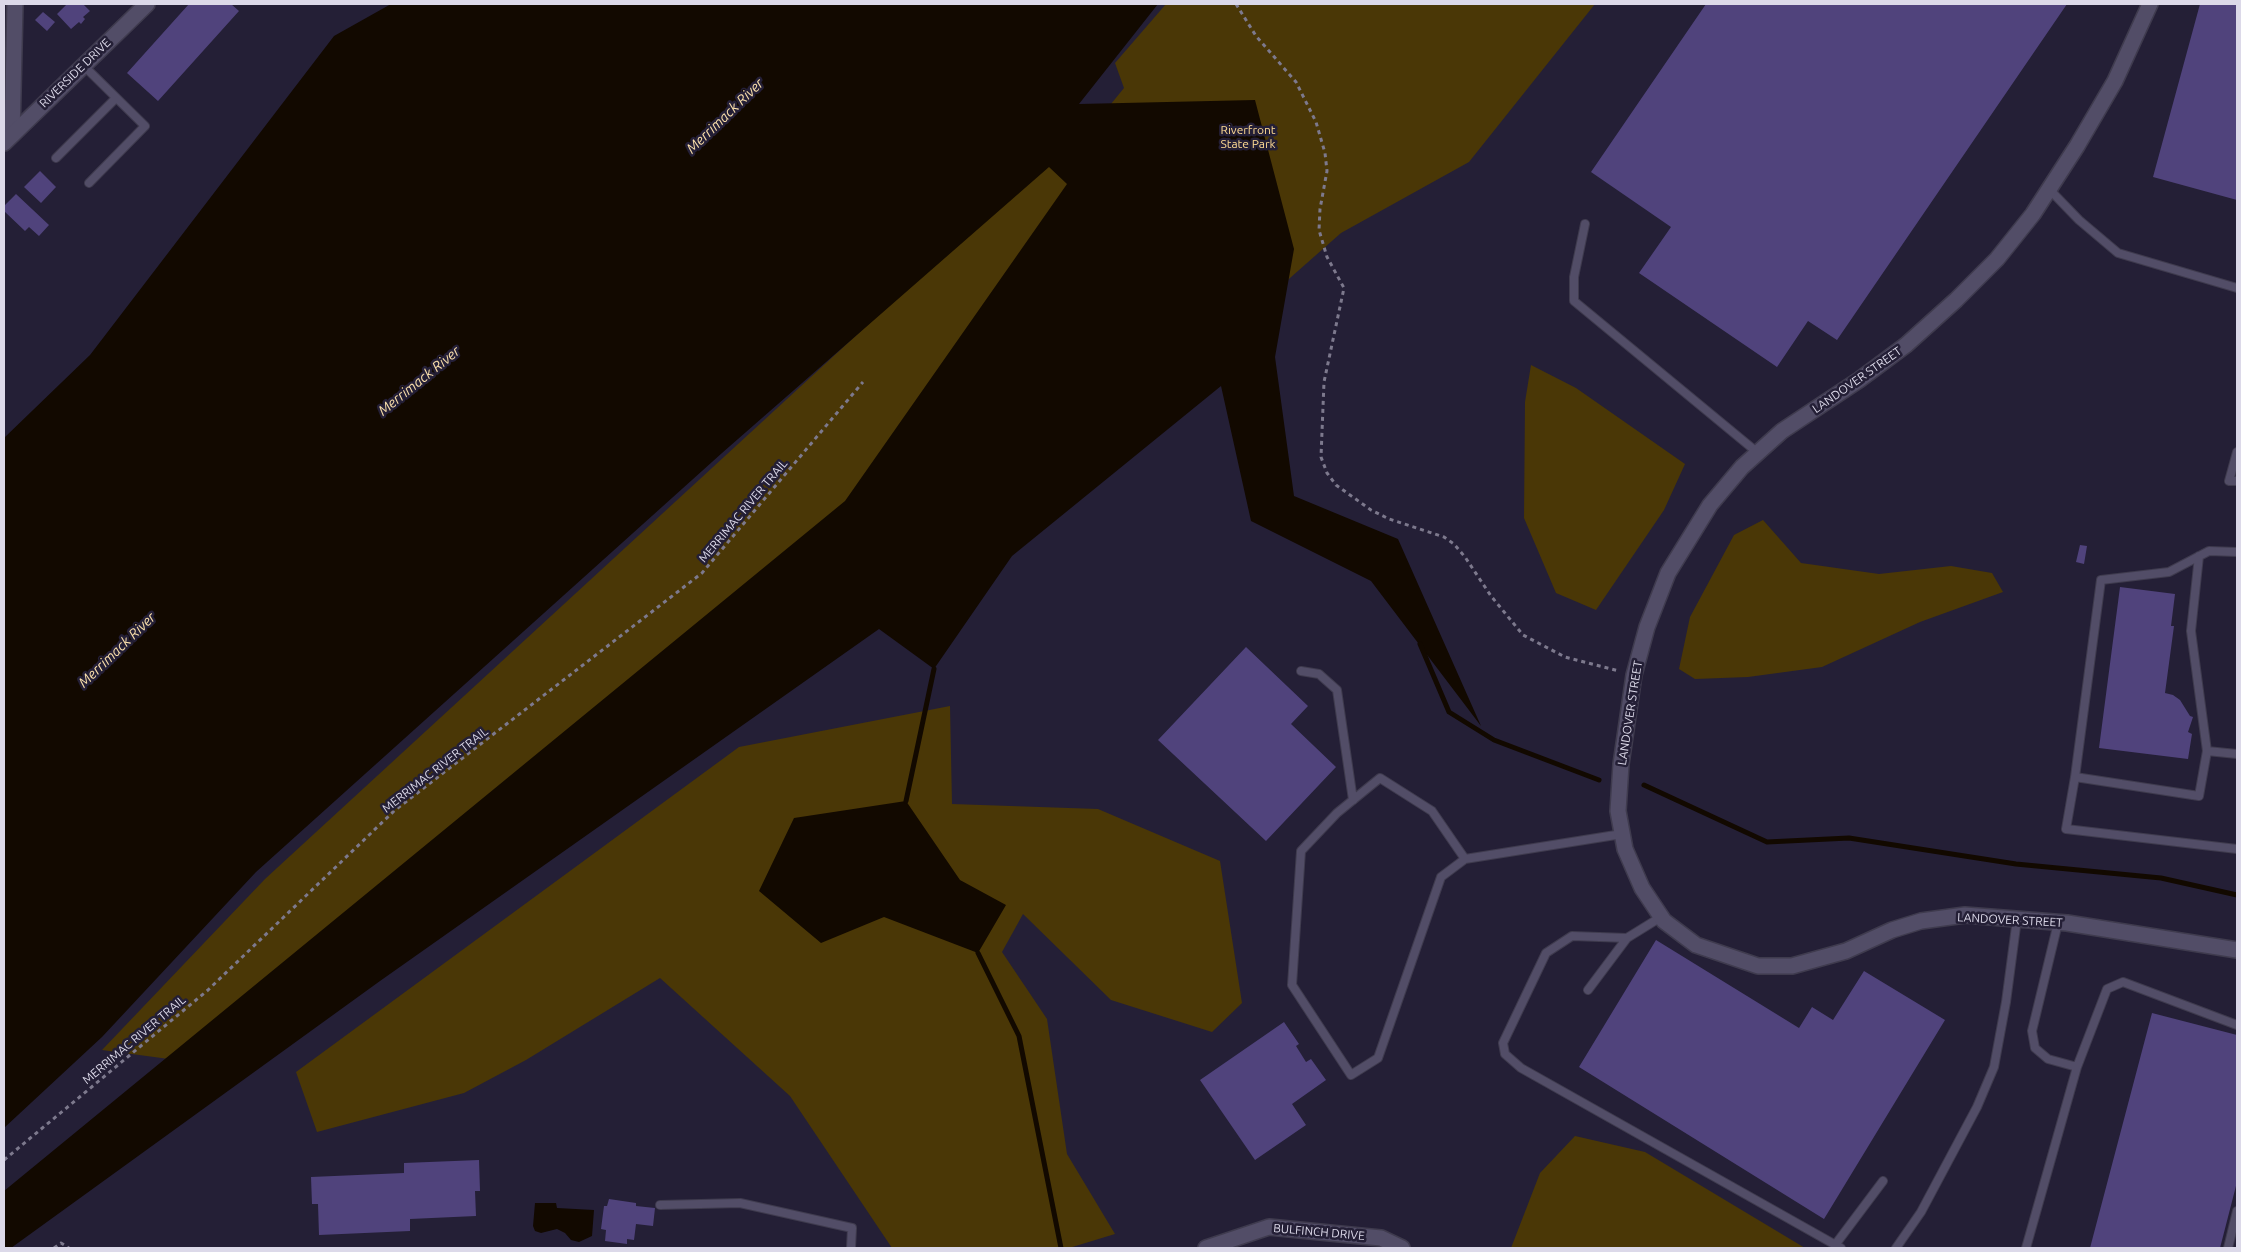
<!DOCTYPE html>
<style>
body{margin:0}
#map{position:relative;width:2241px;height:1252px;overflow:hidden;background:#241f36;font-family:Ubuntu,sans-serif}
canvas{display:block}
.frame{position:absolute;inset:0;border:5px solid #dcd9e9;pointer-events:none}
</style>
<div id="map">
<canvas width="2241" height="1252"></canvas>
<div class="frame"></div>
</div>
<script>
const ctx = document.querySelector('canvas').getContext('2d');
ctx.lineJoin = 'round';
function paint(path, color) { ctx.fillStyle = color; ctx.fill(path, 'evenodd'); }
const shape = rows => new Path2D(rows.map(r => 'M' + r).join(''));
function strokePath(path, color, width, dash) { ctx.strokeStyle = color; ctx.lineWidth = width; ctx.lineCap = dash ? 'butt' : 'round'; ctx.setLineDash(dash || []); ctx.stroke(path); }
function drawText(font, color, halo, rows, align = 'center') {
  ctx.font = font + ' Ubuntu,sans-serif'; ctx.lineWidth = 5; ctx.setLineDash([]); ctx.textBaseline = 'middle'; ctx.strokeStyle = halo; ctx.fillStyle = color; for (const [text, x, y, turn = 0] of rows) {
    ctx.save(); ctx.translate(x, y); ctx.rotate((+turn || 0) * Math.PI / 180); ctx.textAlign = isNaN(turn) ? turn : align; if (halo) ctx.strokeText(text, 0, 0); ctx.fillText(text, 0, 0); ctx.restore();
  }
}
paint(shape([
 [1166,4,1595,4,1469,162,1341,233,1256,308,243,1069,102,1050,265,879,986,216,1088,132,1124,88,1115,63],
 [1531,365,1576,388,1685,464,1664,510,1596,610,1556,593,1524,518,1525,402],
 [1763,520,1801,563,1879,574,1951,566,1992,573,2003,592,1920,622,1822,667,1748,677,1695,679,1679,669,1690,617,1734,535],
 [950,706,952,804,1098,809,1220,861,1242,1003,1212,1032,1111,1000,1023,914,1002,952,1047,1019,1067,1154,1115,1234,1069,1248,892,1248,790,1096,660,978,526,1060,464,1093,317,1132,296,1072,739,747],
 [1575,1136,1645,1152,1805,1248,1511,1248,1540,1173]
]), '#4a3706');
paint(shape([
 [391,4,1158,4,1079,104,1255,100,1294,249,1275,357,1294,496,1398,539,1481,726,1371,581,1251,521,1221,386,1012,556,934,669,879,629,380,981,11,1248,4,1248,4,1191,845,501,1067,184,1049,167,722,453,256,872,102,1037,4,1128,4,438,90,355,334,36],
 [906,801,960,880,1006,905,978,953,884,917,821,943,759,891,794,818],
 [535,1203,556,1203,557,1208,594,1210,592,1236,579,1242,571,1240,565,1233,557,1229,541,1233,535,1231,533,1226]
]), '#120900');
strokePath(shape([
 [1420,644,1449,712,1494,740,1599,780],
 [1644,785,1767,842,1849,838,2016,864,2161,878,2237,895],
 [906,801,934,669],
 [978,953,1019,1036,1061,1248]
]), '#120900', 5);
paint(shape([
 [67,4,83,4,90,11,83,17,85,19,81,24,79,22,71,29,57,14],
 [189,4,231,4,239,11,158,101,127,73],
 [1706,4,2067,4,1837,340,1808,321,1777,367,1639,273,1671,227,1591,172],
 [2200,4,2237,4,2237,200,2153,177],
 [43,12,55,22,47,31,35,20],
 [40,171,56,187,41,203,24,187],
 [16,194,49,225,39,236,29,227,25,231,4,211,4,206],
 [2080,545,2087,546,2084,564,2076,562],
 [2120,587,2175,594,2171,626,2174,626,2165,693,2173,695,2180,700,2190,716,2193,717,2188,732,2192,734,2188,759,2099,748],
 [1246,647,1308,706,1291,724,1336,767,1266,841,1158,740],
 [1656,940,1799,1028,1812,1007,1833,1020,1864,971,1945,1020,1824,1219,1579,1067],
 [2152,1013,2237,1035,2237,1182,2220,1248,2090,1248],
 [1284,1022,1299,1044,1296,1046,1306,1062,1311,1059,1326,1080,1292,1104,1306,1125,1255,1160,1200,1080],
 [479,1160,480,1191,475,1191,476,1216,410,1219,410,1231,319,1235,318,1204,312,1204,311,1177,404,1173,404,1163],
 [609,1199,636,1203,636,1206,655,1208,653,1226,636,1224,634,1240,627,1239,627,1244,605,1241,606,1230,601,1229,604,1206,607,1206]
]), '#50437c');
const lane = shape([
 [83,65,145,126,89,183],
 [56,158,116,98],
 [2049,189,2079,220,2118,253,2237,288],
 [1585,224,1574,277,1574,301,1758,453],
 [2237,452,2229,481,2237,481],
 [2199,556,2191,631,2207,751],
 [1301,671,1319,674,1337,690,1353,800],
 [2237,754,2207,751,2199,796,2075,777,2066,829,2237,849],
 [2075,777,2101,580,2169,572,2209,551,2237,552],
 [1465,859,1441,877,1378,1058,1351,1075,1292,985,1301,851,1337,813,1380,778,1432,811,1465,859,1622,834],
 [1661,917,1627,938,1572,936,1546,953,1503,1043,1505,1054,1521,1068,1841,1248],
 [2058,923,2032,1031,2035,1048,2048,1059,2077,1067],
 [1588,990,1627,938],
 [660,1205,740,1203,852,1228,851,1248],
 [1835,1245,1883,1181],
 [1896,1248,1921,1212,1977,1107,1994,1067,2006,1002,2017,919],
 [2026,1248,2077,1067,2107,989,2123,982,2237,1025],
 [2228,1248,2237,1211]
]);
const street = shape([
 [2150,4,2115,81,2077,146,2033,214,1997,259,1956,300,1906,345,1859,380,1782,431,1742,467,1710,505,1668,573,1647,627,1634,675,1621,764,1618,811,1625,849,1642,888,1664,921,1696,945,1758,966,1792,966,1846,951,1892,930,1921,921,1965,915,2067,923,2237,950],
 [4,132,12,135,15,4],
 [1206,1248,1269,1227,1381,1238,1402,1248]
]);
const secondary = shape([
 [4,143,147,4]
]);
strokePath(lane, '#3f3b4e', 10);
strokePath(street, '#3f3b4e', 18);
strokePath(secondary, '#3f3b4e', 18);
strokePath(shape([
 [1236,4,1256,36,1296,82,1316,122,1325,153,1327,171,1320,209,1319,230,1327,257,1344,288,1324,382,1321,457,1327,473,1336,485,1371,510,1389,519,1444,537,1454,544,1465,557,1491,596,1523,635,1565,657,1619,671],
 [4,1160,208,990,394,811,702,573,863,382],
 [54,1248,61,1243,69,1248]
]), '#7d798d', 3, [4, 4]);
strokePath(lane, '#524d67', 8);
strokePath(street, '#524d67', 15);
strokePath(secondary, '#524d67', 15);
drawText('12px', '#dcd9e9', '#241f36', [
 ["RIVERSIDE DRIVE",75,73,-44],
 ["LANDOVER STREET",1857,380,-35],
 ["MERRIMAC RIVER TRAIL",743,511,-50],
 ["LANDOVER STREET",1630,713,-81],
 ["MERRIMAC RIVER TRAIL",435,770,-38],
 ["LANDOVER STREET",2010,920,3],
 ["MERRIMAC RIVER TRAIL",134,1040,-40],
 ["BULFINCH DRIVE",1319,1232,5]
]);
drawText('12px', '#ffdb93', '#241f36', [
 ["Riverfront",1248,130],
 ["State Park",1248,144]
]);
drawText('italic 14px', '#fce1ac', '#241f36', [
 ["Merrimack River",725,116,-44],
 ["Merrimack River",419,381,-39],
 ["Merrimack River",117,650,-44]
]);
</script>
